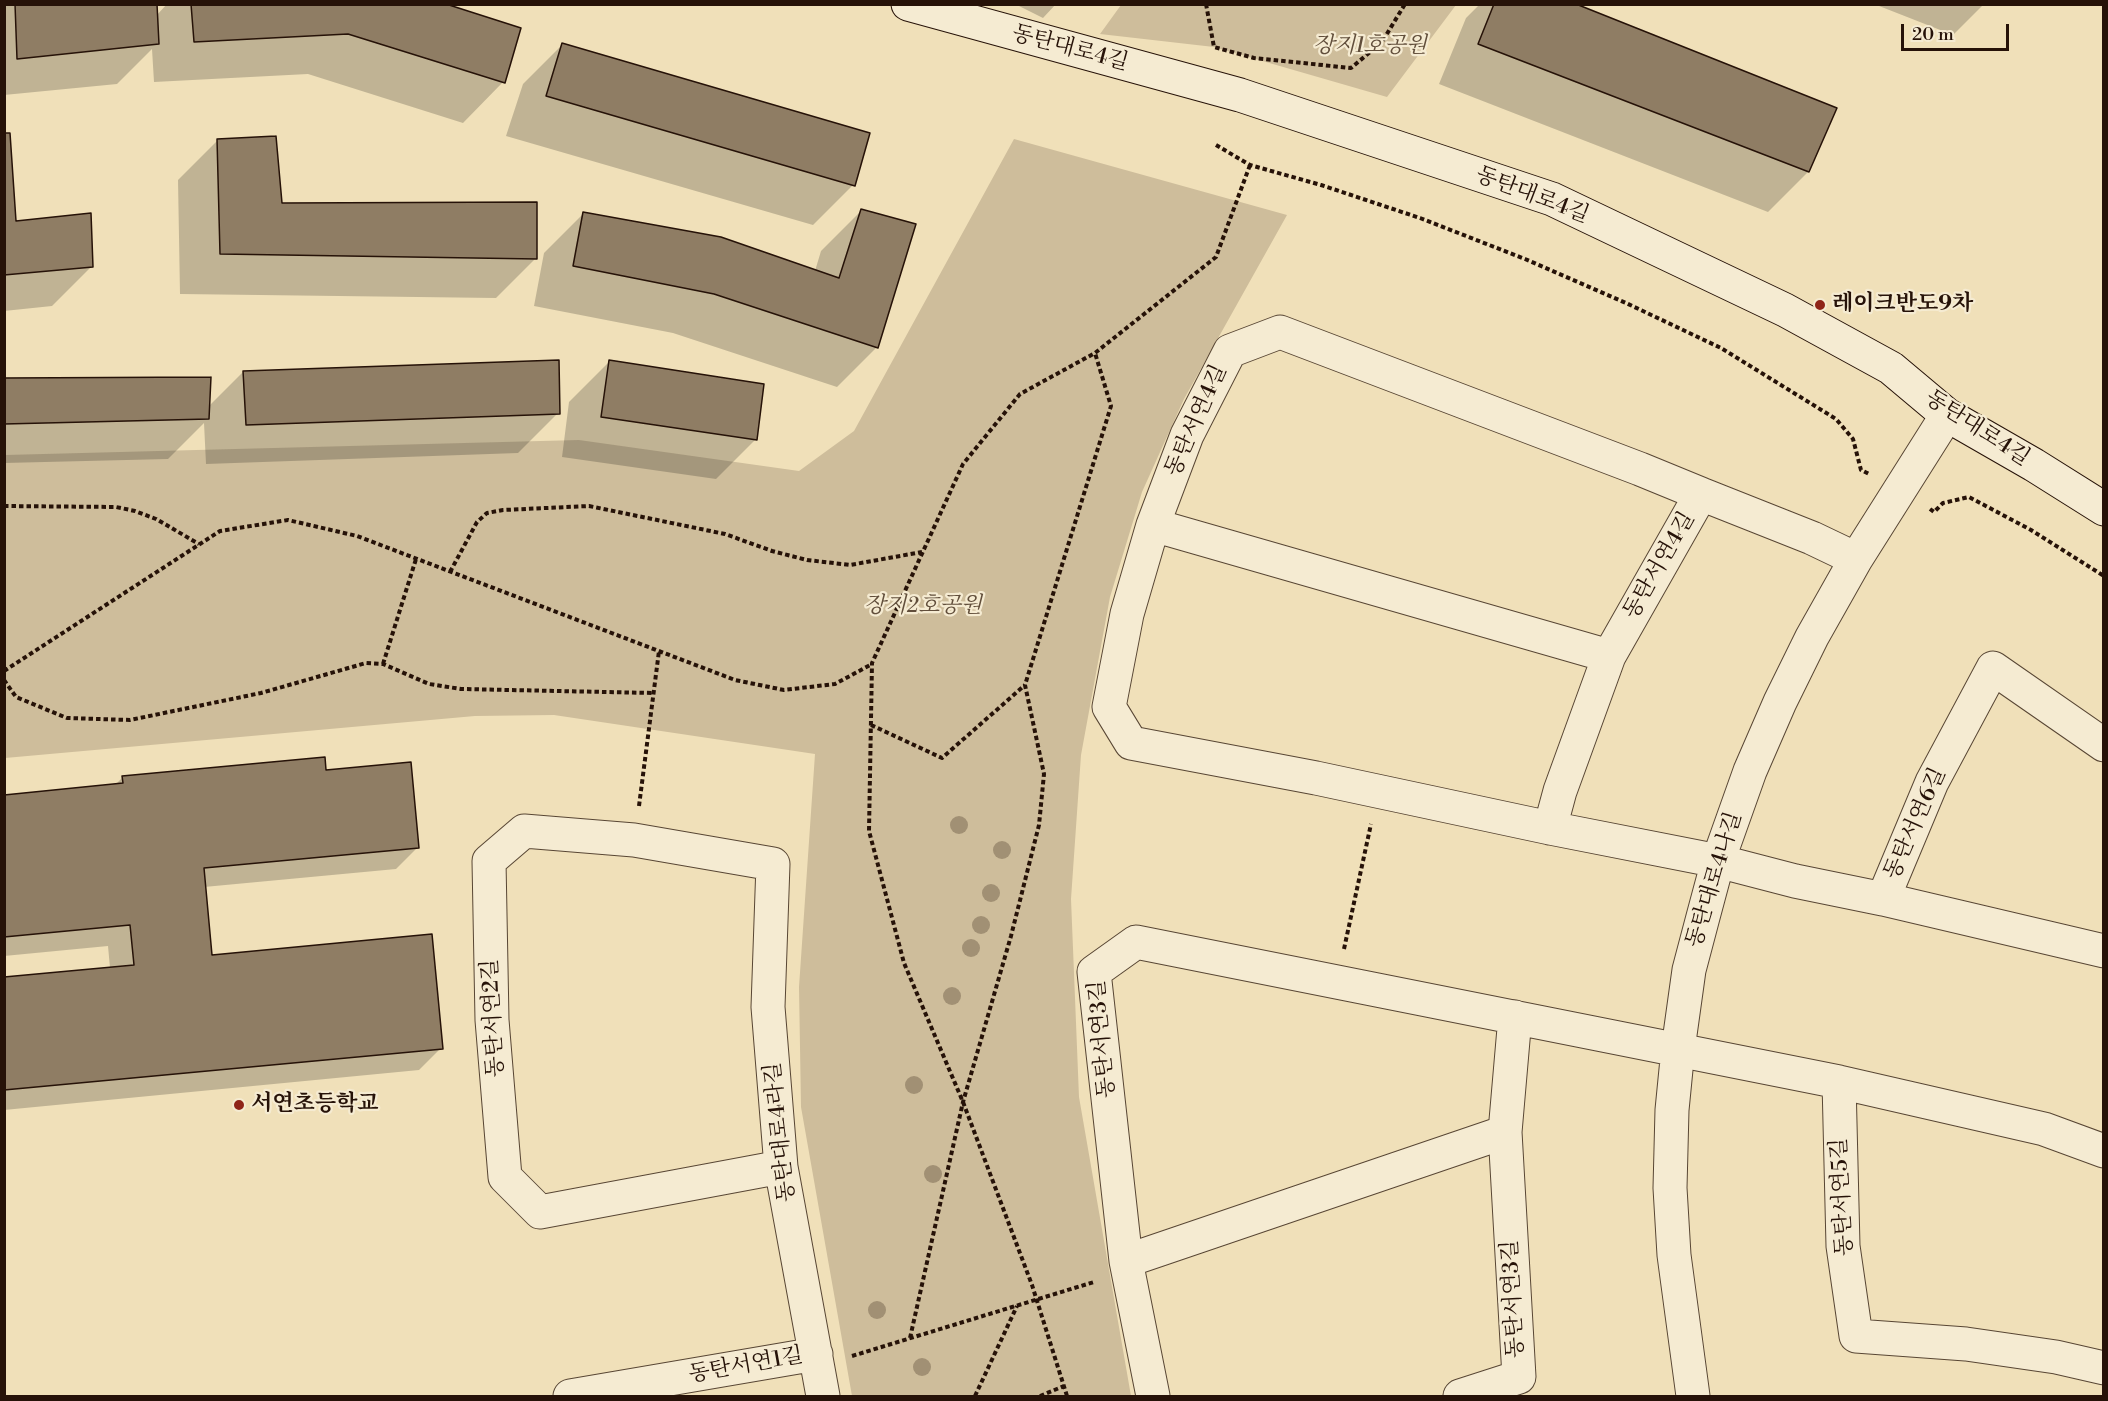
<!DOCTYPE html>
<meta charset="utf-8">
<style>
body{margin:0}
#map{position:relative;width:2108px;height:1401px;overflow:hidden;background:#f0e0b9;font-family:"Libre Bodoni",serif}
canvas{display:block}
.frame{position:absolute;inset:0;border:6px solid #261208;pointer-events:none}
.scale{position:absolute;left:1901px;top:24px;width:108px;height:27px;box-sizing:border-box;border:3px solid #261208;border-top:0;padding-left:8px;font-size:18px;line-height:21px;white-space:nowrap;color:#261208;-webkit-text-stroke:4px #f5ebd2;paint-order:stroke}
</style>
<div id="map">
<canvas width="2108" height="1401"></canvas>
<div class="frame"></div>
<div class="scale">20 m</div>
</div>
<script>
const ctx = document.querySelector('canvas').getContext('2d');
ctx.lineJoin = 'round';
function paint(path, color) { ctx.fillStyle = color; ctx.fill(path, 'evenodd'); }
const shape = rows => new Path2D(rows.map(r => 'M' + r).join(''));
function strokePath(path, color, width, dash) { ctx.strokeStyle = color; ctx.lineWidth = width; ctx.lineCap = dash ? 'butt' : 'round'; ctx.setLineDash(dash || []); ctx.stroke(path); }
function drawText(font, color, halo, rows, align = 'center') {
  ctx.font = font + ' "Libre Bodoni","Noto Serif KR",serif'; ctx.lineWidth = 4.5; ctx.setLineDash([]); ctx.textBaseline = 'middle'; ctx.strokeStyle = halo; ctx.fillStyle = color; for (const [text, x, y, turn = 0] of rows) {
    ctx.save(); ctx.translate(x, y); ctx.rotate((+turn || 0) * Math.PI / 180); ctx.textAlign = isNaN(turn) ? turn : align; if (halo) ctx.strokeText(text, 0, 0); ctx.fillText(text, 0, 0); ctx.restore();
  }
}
paint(shape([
 [1121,5,1121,4,1456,5,1387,97,1214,47,1100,34],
 [1014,139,1287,215,1184,399,1142,492,1110,597,1081,755,1071,899,1079,1097,1131,1396,852,1396,801,1107,799,987,815,754,554,715,475,716,5,758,5,455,579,440,799,471,854,431]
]), '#cebd9b');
paint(shape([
 [4,4,155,4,156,16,167,4,441,4,503,82,463,123,308,74,154,82,152,49,117,84,4,95],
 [1015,4,1056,4,1043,18],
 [1480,4,1572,4,1835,109,1808,172,1768,212,1439,84,1466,18],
 [1874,4,1984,4,1953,35],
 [563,44,853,185,813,225,506,136,523,84],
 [4,135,15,223,92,266,52,306,4,311],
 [218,140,281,205,536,258,496,298,180,294,178,180],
 [861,211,877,347,837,387,673,333,534,306,544,253,584,213,815,271,821,251],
 [609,362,756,439,716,479,562,457,569,402],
 [243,372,558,413,518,453,206,464,204,423,168,459,4,463,4,379,208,407],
 [325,772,418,847,396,869,204,887,211,957,441,1048,419,1070,4,1110,4,979,110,968,108,946,4,956,4,796,115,785,123,777]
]), '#0003');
const building = shape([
 [15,4,157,4,159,44,17,59,15,4],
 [191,4,446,4,521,28,505,83,348,34,194,42,191,4],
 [1494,4,1576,4,1837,108,1809,172,1478,44,1494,4],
 [562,43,870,133,855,186,546,96,562,43],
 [4,133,10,133,16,221,91,213,93,267,4,275,4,133],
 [276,136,282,203,537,202,537,259,220,254,217,139,276,136],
 [861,209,916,224,878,348,714,294,573,266,583,212,721,237,839,278,861,209],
 [559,360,560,414,246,425,243,371,559,360],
 [609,360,764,384,757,440,601,417,609,360],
 [211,377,209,419,4,424,4,378,211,377],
 [325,757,326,770,411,762,419,848,204,868,212,955,432,934,443,1049,4,1090,4,977,134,965,130,925,4,937,4,795,123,783,122,776,325,757]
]);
paint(building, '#8f7d64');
strokePath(building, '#261208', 1.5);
const street = shape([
 [1701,494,1812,538,1856,559],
 [1153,525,1609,656],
 [2104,745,1993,668,1932,782,1883,899,2104,951],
 [1550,828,1560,791,1609,656,1701,494,1640,469,1280,332,1230,351,1187,435,1153,525,1127,614,1109,707,1131,743,1316,778,1550,828,1718,861,1795,881,1883,899],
 [2104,1151,2044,1129,1839,1082,1843,1246,1856,1336,1966,1344,2056,1357,2104,1368],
 [781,1167,540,1212,505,1177,492,1020,489,861,524,831,634,840,773,864,768,1007,781,1167,823,1396],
 [1126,1261,1505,1132],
 [570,1396,816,1354],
 [1153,1396,1126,1261,1094,972,1136,942,1839,1082],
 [1460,1396,1519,1377,1505,1132,1515,1017],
 [1693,1396,1674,1255,1670,1188,1672,1110,1678,1049,1689,970,1703,917,1718,861,1750,771,1780,702,1812,637,1856,559,1947,415]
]);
const secondary = shape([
 [908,4,1240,95,1552,199,1785,310,1891,368,1947,415,2034,465,2104,509]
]);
strokePath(street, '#584634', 35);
strokePath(secondary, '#261208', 35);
strokePath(shape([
 [1206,4,1214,47,1254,58,1351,68,1382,42,1405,4],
 [1216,145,1250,165,1321,185,1420,218,1525,259,1626,303,1721,348,1836,419,1853,439,1861,470,1869,474],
 [4,506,116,507,135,511,156,519,199,544],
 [1930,509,1934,512,1943,503,1969,497,2031,530,2104,576],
 [450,572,477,522,487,513,503,510,589,506,725,534,772,551,807,560,850,565,922,552],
 [383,664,416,559],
 [4,671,220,531,288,520,357,536,735,680,784,690,835,684,872,664],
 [4,680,16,697,67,718,130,720,261,693,366,663,383,664,429,684,461,689,653,693],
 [871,725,942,758,1025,685],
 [639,806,659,651],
 [1344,949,1371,824],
 [910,1338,963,1102,1011,936,1039,825,1044,774,1025,685,1111,406,1095,353],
 [852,1356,1094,1282],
 [975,1396,1017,1306],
 [1040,1396,1064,1386],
 [1067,1396,1032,1285,963,1102,904,963,869,831,872,663,963,464,1020,394,1095,353,1216,257,1250,165]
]), '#261208', 4, [4.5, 3]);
strokePath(street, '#f5ebd2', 33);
strokePath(secondary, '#f5ebd2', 33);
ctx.fillStyle = '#a19074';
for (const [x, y] of [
 [959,825],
 [1002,850],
 [991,893],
 [981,925],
 [971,948],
 [952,996],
 [914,1085],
 [933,1174],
 [877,1310],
 [922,1367]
]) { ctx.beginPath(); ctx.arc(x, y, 9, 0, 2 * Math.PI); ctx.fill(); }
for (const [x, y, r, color] of [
 [1820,305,6,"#8f2418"],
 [239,1105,6,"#8f2418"]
]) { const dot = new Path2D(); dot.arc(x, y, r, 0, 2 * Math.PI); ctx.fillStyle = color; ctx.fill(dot); strokePath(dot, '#f5ebd2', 2); }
drawText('italic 22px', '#614e3b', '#f5ebd2', [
 ["장지1호공원",1370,47],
 ["장지2호공원",923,607]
]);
drawText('22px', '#261208', '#f5ebd2', [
 ["동탄대로4길",1070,49,15],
 ["동탄대로4길",1532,196,21],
 ["동탄서연4길",1197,421,-66],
 ["동탄대로4길",1977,429,33],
 ["동탄서연4길",1660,566,-60],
 ["동탄서연6길",1916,824,-66],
 ["동탄대로4나길",1715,880,-73],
 ["동탄서연2길",494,1018,-93],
 ["동탄서연3길",1103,1039,-95],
 ["동탄대로4라길",781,1132,-96],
 ["동탄서연5길",1843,1197,-93],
 ["동탄서연3길",1514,1299,-93],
 ["동탄서연1길",746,1366,-10]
]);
drawText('bold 22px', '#261208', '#f5ebd2', [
 ["레이크반도9차",1832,305],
 ["서연초등학교",251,1105]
], 'left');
</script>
